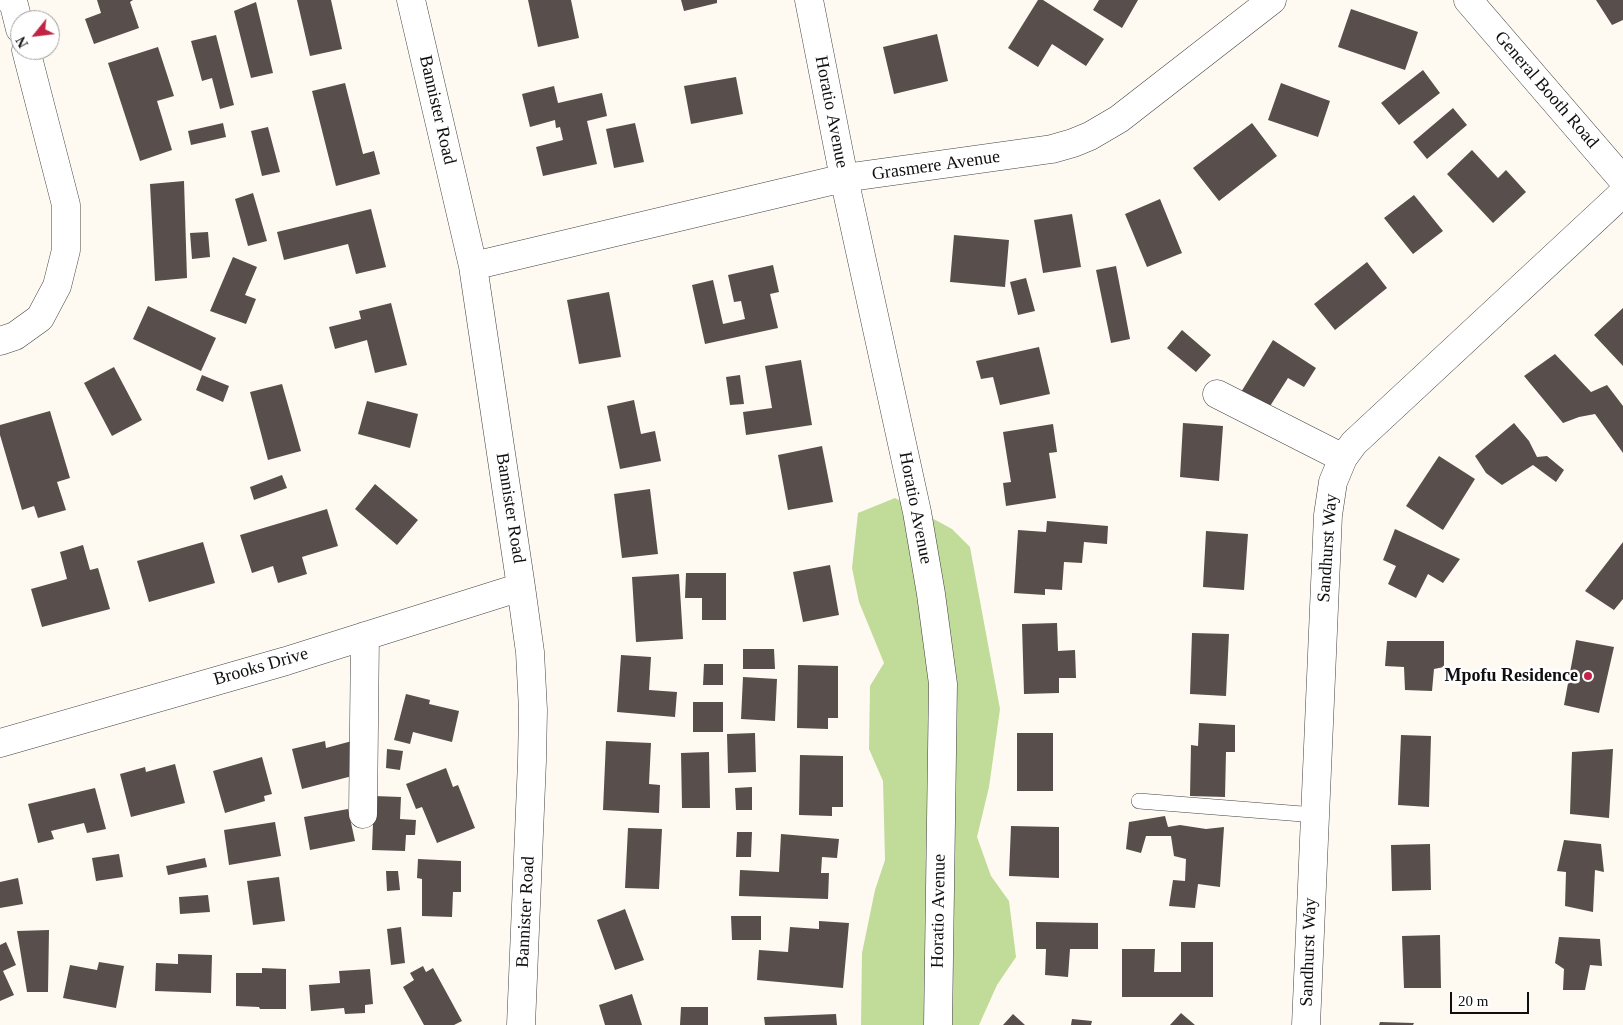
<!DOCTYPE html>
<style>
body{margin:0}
#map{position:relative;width:1623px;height:1025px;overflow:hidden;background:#fffaf1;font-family:"Times New Roman",serif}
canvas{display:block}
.north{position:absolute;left:10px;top:10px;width:50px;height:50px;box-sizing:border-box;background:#fff;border:1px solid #9f9f9f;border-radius:50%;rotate:241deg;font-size:14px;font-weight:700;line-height:20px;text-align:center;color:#0f0f0f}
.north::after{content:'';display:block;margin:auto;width:18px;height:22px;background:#c12546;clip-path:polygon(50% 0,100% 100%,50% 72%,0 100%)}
.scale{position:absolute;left:1450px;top:992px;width:79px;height:22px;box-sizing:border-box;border:2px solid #0f0f0f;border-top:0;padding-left:6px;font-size:15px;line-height:18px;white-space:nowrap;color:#0f0f0f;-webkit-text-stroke:4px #fff;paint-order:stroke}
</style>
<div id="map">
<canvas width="1623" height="1025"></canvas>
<div class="north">N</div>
<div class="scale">20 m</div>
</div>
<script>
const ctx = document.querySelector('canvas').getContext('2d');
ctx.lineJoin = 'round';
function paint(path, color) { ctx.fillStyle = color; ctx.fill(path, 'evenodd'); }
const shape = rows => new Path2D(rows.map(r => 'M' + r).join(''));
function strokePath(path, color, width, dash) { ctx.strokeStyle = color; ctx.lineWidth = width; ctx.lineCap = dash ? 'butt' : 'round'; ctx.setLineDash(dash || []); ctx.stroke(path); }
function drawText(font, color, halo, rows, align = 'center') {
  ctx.font = font + ' "Times New Roman",serif'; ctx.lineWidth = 5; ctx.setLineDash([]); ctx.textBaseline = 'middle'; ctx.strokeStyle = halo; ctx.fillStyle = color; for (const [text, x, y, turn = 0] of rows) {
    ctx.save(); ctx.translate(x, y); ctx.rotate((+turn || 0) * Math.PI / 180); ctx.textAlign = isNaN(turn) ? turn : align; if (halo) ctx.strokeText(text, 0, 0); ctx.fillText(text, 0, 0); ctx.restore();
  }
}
paint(shape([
 [895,498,952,529,970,547,1000,709,989,787,977,837,991,876,1009,901,1016,957,997,985,979,1025,861,1025,862,953,875,890,885,860,883,781,869,749,870,686,884,663,859,602,852,568,858,513]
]), '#c1db99');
paint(shape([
 [97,0,133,0,130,2,139,28,94,44,85,19,101,13],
 [297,0,331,0,342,49,310,56],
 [528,0,571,0,579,38,538,47],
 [681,0,717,0,717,3,684,11],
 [1038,0,1043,0,1104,39,1086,66,1052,44,1038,67,1008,48],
 [1099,0,1138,0,1122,28,1093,10],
 [1596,0,1623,0,1623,20,1612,25],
 [256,2,273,73,251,78,234,11],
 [1351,9,1418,32,1405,70,1338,47],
 [937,34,948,81,894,94,883,47],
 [216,35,234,105,220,109,212,78,202,81,191,41],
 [158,47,174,96,157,101,172,150,140,161,108,63],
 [1423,70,1440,93,1399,125,1381,103],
 [736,77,743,114,691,124,684,86],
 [345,83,363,154,374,151,380,174,336,186,312,91],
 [1281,83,1330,101,1318,137,1268,120],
 [554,86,558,103,602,93,607,116,587,121,597,164,543,176,536,147,563,140,560,127,556,128,555,120,530,127,522,94],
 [1453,108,1467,125,1427,159,1413,142],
 [223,123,226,137,191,145,188,131],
 [635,123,644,162,614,168,606,129],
 [1252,123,1277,156,1219,201,1193,168],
 [268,127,280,172,262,176,251,131],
 [1472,150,1498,178,1506,170,1526,192,1493,223,1447,174],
 [184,181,187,278,155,281,150,184],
 [253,193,267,241,248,246,235,199],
 [1414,195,1443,231,1413,254,1384,218],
 [1160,199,1182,253,1147,267,1125,214],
 [371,209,386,267,356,274,348,244,284,260,277,232],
 [1072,214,1081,267,1043,273,1034,220],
 [208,232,210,257,192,259,190,233],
 [954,235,1009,240,1005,287,950,282],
 [233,257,257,267,245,295,256,299,246,324,210,311],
 [1367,262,1387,288,1335,330,1314,304],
 [773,265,779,292,770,294,778,328,705,344,692,285,713,280,723,324,745,319,741,301,734,302,728,275],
 [1116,266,1130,339,1111,343,1096,270],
 [1026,278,1035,311,1018,315,1010,282],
 [609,292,621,357,579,364,567,300],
 [391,303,407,365,375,373,367,340,335,349,329,327,361,319,359,311],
 [148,306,216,338,201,371,133,339],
 [1623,308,1623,366,1594,335],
 [1182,330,1211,355,1196,372,1167,348],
 [1273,340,1316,368,1304,387,1288,378,1265,414,1238,397],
 [1039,347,1050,394,1000,405,993,377,981,379,976,361],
 [1555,354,1591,392,1607,385,1623,406,1623,453,1595,414,1579,417,1563,423,1524,376],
 [801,360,812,425,746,435,743,412,772,408,765,366],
 [114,367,142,420,112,436,84,383],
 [202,375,229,386,223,402,196,390],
 [740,375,744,404,730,405,726,377],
 [282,384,301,451,268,460,250,392],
 [634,400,641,434,655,431,661,461,620,469,607,406],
 [367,401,418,414,410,448,358,434],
 [50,411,70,478,57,482,66,510,38,518,34,506,22,510,0,435,0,425],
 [1183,423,1223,426,1219,481,1180,477],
 [1514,423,1529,441,1537,457,1547,456,1564,470,1556,482,1533,465,1502,485,1486,473,1475,456],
 [1053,424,1057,452,1049,453,1056,498,1006,506,1003,483,1011,482,1003,432],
 [822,446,833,502,788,510,778,455],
 [1439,456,1475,479,1443,530,1406,506],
 [282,475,287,488,254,500,250,487],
 [375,484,418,520,397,545,355,509],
 [650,489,658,554,622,558,614,494],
 [327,509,338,546,302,557,307,574,278,583,273,566,252,573,240,535],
 [1047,521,1108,526,1107,544,1084,542,1082,563,1064,562,1062,590,1045,589,1045,595,1014,593,1018,530,1046,532],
 [1395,529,1460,559,1443,583,1428,574,1416,598,1388,584,1396,566,1383,560],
 [1206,531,1248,534,1244,590,1203,587],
 [203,542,215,583,149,602,137,561],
 [1623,542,1623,599,1614,610,1585,591],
 [83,545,90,570,98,568,110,609,42,627,31,589,67,579,60,552],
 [830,565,839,615,803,622,793,572],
 [686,573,726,573,726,620,702,620,702,598,685,598],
 [679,574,683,639,636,642,632,577],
 [1057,623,1058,651,1075,650,1076,678,1059,678,1059,693,1024,694,1022,624],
 [1192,633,1229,634,1226,696,1190,694],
 [1576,640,1614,647,1599,713,1564,705],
 [1387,641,1444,641,1444,667,1434,669,1432,691,1405,690,1404,667,1385,666],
 [743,649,774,649,775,669,743,669],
 [621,655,651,657,649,690,677,692,675,717,617,712],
 [704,664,723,664,723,685,703,685],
 [798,665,838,666,838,718,828,718,828,729,797,728],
 [743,677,777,679,775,721,741,719],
 [406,694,430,700,429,704,459,711,452,742,413,732,410,744,394,740],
 [693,702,723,702,723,732,693,732],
 [1199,723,1235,725,1235,752,1226,752,1225,797,1190,796,1191,745,1198,746],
 [755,733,756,772,728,773,727,734],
 [1017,733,1053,733,1053,791,1017,791],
 [1401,735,1431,736,1429,807,1398,805],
 [325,741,326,748,352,741,360,774,302,789,292,749],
 [606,741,651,743,649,784,660,785,659,813,603,810],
 [387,749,403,751,400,770,386,768],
 [1613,749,1609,818,1570,814,1572,752],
 [709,752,710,808,682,808,681,753],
 [800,755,843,756,843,807,832,807,832,816,799,815],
 [262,757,272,794,264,796,265,801,225,813,213,771],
 [175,764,185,803,131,817,120,774,145,767,146,772],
 [446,768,453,787,458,785,475,828,437,843,422,807,416,809,406,784],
 [752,787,752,810,736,810,735,788],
 [95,788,106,829,87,833,84,823,51,831,54,839,38,843,28,804],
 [374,796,401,797,400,819,416,820,415,835,406,835,405,851,372,850],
 [348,809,355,841,310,850,304,817],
 [1165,816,1168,827,1180,825,1206,829,1224,827,1220,887,1198,884,1195,908,1169,906,1173,880,1185,881,1186,859,1174,856,1171,836,1146,836,1141,853,1126,849,1129,822],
 [275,822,281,856,229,865,224,830],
 [1011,826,1059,827,1059,878,1009,876],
 [628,828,662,829,659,889,625,888],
 [737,832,752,832,751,857,736,857],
 [781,834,839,839,837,858,822,857,821,873,829,873,828,899,739,896,740,870,779,872],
 [1564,840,1601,844,1604,872,1595,870,1593,912,1565,906,1566,872,1557,871],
 [1430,844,1431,890,1392,891,1391,845],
 [119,854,123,877,96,881,92,858],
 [205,858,207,867,168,875,166,866],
 [418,859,461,861,461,892,453,892,452,917,422,916,422,879,417,878],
 [386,871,398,871,400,890,387,891],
 [279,877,285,921,253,925,247,881],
 [18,878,23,904,0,908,0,882],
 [208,895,210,912,180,914,179,897],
 [625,909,644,960,615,970,597,920],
 [731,916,761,916,761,940,732,940],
 [819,921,849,923,843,988,757,980,759,950,788,952,790,927,819,929],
 [1036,922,1098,923,1098,949,1070,949,1068,977,1045,975,1046,949,1036,949],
 [401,927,405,963,391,965,387,929],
 [49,930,48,992,27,992,17,931],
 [1440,935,1441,988,1404,988,1402,936],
 [1559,937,1600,939,1602,966,1590,965,1585,990,1563,990,1564,969,1555,963],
 [6,942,16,965,3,971,14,995,0,1001,0,945],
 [1181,942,1213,942,1213,997,1122,997,1122,949,1155,949,1154,972,1181,972],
 [178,954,212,955,211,993,155,991,156,963,178,964],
 [99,962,124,966,116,1008,63,998,70,965,97,970],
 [423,966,426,972,433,968,462,1021,454,1025,424,1025,403,987,414,980,410,973],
 [262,968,286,969,286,1009,260,1009,259,1007,236,1006,236,973,262,973],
 [370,969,373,1004,365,1005,365,1013,345,1014,344,1008,311,1011,309,985,340,983,339,971],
 [632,994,642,1025,605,1025,599,1005],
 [681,1007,708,1007,708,1025,680,1025],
 [1181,1013,1195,1025,1170,1025],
 [836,1014,837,1025,765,1025,764,1017],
 [1013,1014,1025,1025,1003,1025],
 [1072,1019,1092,1021,1091,1025,1071,1025],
 [1380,1022,1414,1023,1413,1025,1379,1025]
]), '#584e4b');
const lane = shape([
 [1139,801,1315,815]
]);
const street = shape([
 [10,0,14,5,20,29],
 [411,0,473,266,521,587,530,652,533,710,532,761,521,1025],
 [809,0,844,178,917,512,931,594,943,684,938,1025],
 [1468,0,1623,180],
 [473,266,844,178,1052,149,1073,143,1090,136,1119,119,1272,0],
 [0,341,15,336,40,318,57,286,66,250,66,205,26,50],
 [1217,394,1343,458],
 [0,743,286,661,521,587],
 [363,814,365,636],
 [1306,1025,1328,515,1333,482,1343,458,1354,443,1623,193]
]);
strokePath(lane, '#424242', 16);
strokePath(street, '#424242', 29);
strokePath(lane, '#fff', 15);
strokePath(street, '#fff', 28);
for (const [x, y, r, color] of [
 [1588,676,5,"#c12546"]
]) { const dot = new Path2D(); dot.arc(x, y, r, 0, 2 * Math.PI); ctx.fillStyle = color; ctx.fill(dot); strokePath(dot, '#fff', 2); }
drawText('18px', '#0f0f0f', '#fff', [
 ["General Booth Road",1546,90,49],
 ["Bannister Road",437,110,77],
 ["Horatio Avenue",831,112,79],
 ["Grasmere Avenue",936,166,-8],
 ["Bannister Road",510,508,81],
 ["Horatio Avenue",915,508,79],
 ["Sandhurst Way",1328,548,-86],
 ["Brooks Drive",261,667,-16],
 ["Horatio Avenue",939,911,-89],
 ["Bannister Road",526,912,-87],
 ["Sandhurst Way",1309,952,-88]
]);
drawText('bold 18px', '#0f0f0f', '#fff', [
 ["Mpofu Residence",1578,676]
], 'right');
</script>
